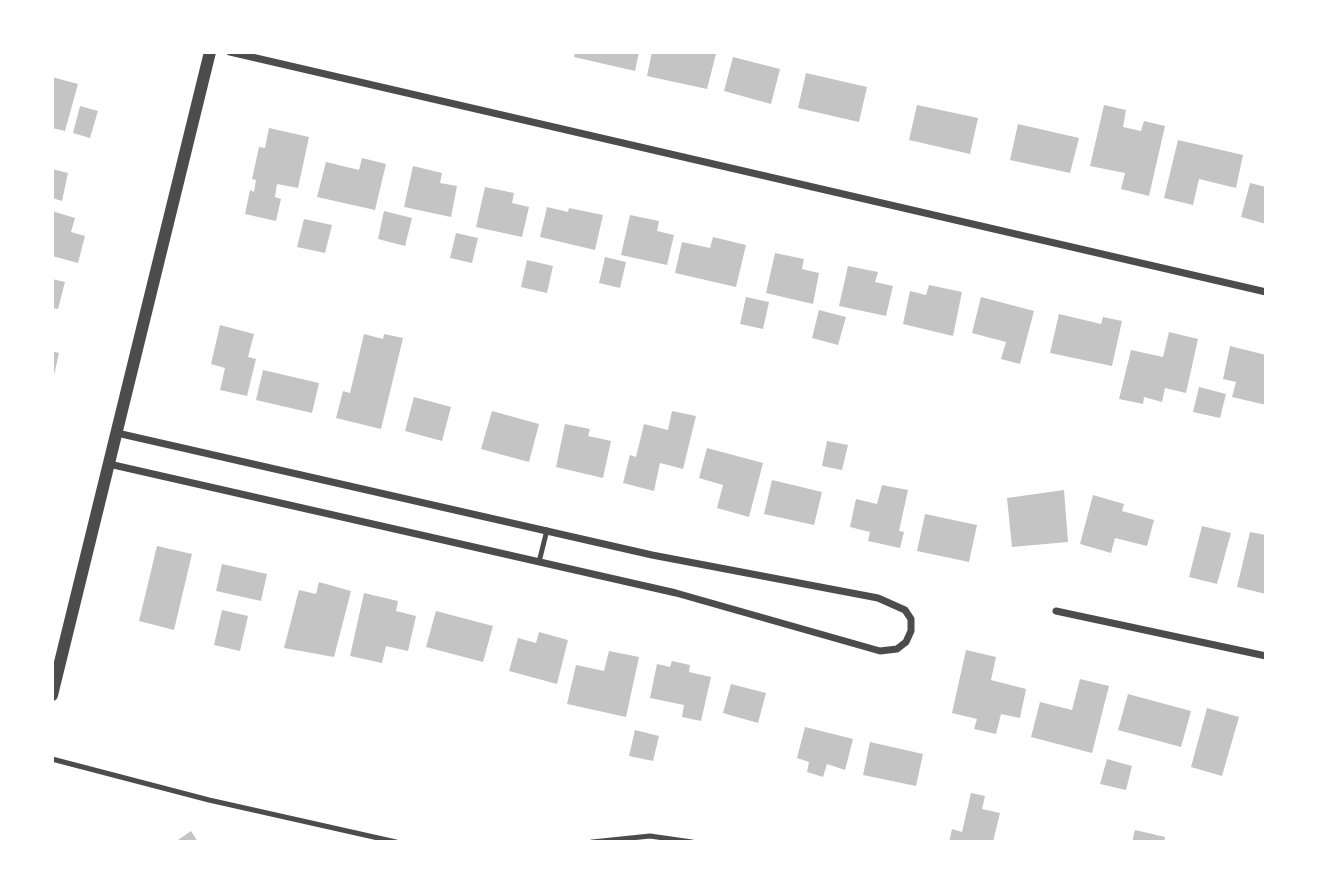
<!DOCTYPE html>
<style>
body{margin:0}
#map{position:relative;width:1318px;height:894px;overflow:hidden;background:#fff;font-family:"Golos Text",sans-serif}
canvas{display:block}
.frame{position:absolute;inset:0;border:54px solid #fff;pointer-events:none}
</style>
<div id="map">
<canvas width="1318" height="894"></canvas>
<div class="frame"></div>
</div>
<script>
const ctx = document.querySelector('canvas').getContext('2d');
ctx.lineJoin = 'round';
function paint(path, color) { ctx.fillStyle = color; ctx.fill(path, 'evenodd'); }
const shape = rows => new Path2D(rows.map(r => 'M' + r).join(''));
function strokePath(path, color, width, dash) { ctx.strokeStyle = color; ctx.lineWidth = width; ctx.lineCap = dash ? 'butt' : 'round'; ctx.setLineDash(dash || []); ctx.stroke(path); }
paint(shape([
 [575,52,639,52,635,71,574,57],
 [652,52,716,54,707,89,647,76],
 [733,57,780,69,771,104,724,91],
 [806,73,867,87,859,122,798,108],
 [52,77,78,84,65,131,52,128],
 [917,105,978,118,970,154,909,140],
 [1104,105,1126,110,1123,127,1141,131,1144,121,1165,126,1149,196,1121,189,1125,173,1090,166],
 [80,106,98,111,90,138,73,133],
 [1018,124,1079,138,1070,173,1010,160],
 [269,128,309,137,298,188,277,184,275,197,281,199,276,221,245,214,250,190,254,192,256,180,252,179,259,147,265,148],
 [1178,140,1243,155,1236,188,1199,179,1193,205,1164,198],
 [362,158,386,164,375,210,317,197,326,162,359,170],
 [413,166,442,173,440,183,457,186,451,217,404,207],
 [52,169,68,173,62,201,52,198],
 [1250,183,1266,187,1266,224,1241,217],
 [485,187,514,193,512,203,529,207,522,237,476,227],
 [547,207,568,212,569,208,603,215,595,250,540,237],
 [52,211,75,218,71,232,85,236,78,263,52,256],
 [384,211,412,218,405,246,378,239],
 [630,215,659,221,657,231,674,235,667,265,621,255],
 [304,219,332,225,325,253,297,247],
 [456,233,478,238,472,263,450,258],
 [713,237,746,245,736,287,675,273,682,242,710,248],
 [775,253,804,259,802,269,819,273,813,304,766,293],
 [605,257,626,262,620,288,599,283],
 [527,260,553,266,547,293,521,287],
 [848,266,878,272,875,282,893,286,886,316,839,306],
 [52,279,65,282,58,309,52,308],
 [929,285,962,292,953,336,903,324,910,291,926,295],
 [746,297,769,302,763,329,740,324],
 [981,297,1034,311,1020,364,1001,359,1006,342,972,333],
 [819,310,846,317,838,345,812,338],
 [1059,314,1101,324,1103,317,1122,321,1112,366,1050,353],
 [220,325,254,334,248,357,256,359,247,396,220,390,225,368,211,364],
 [1169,332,1198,339,1186,393,1165,388,1162,402,1144,397,1143,404,1119,399,1131,350,1163,357],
 [364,334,383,339,384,334,403,338,381,429,336,418,343,391,350,393],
 [1230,346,1266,355,1266,405,1232,397,1236,382,1223,379],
 [52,351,59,353,54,375,52,375],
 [263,370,319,383,312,413,256,400],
 [1199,387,1226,394,1220,418,1193,412],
 [414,397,451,407,442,441,405,431],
 [492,411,539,424,529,462,481,449],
 [672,411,696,416,683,469,660,463,654,491,623,483,630,455,636,457,644,424,668,430],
 [565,424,590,429,588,436,611,441,603,478,556,467],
 [827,441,848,445,842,470,822,466],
 [707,448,763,463,749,517,717,508,723,485,699,478],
 [772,480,822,492,814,525,764,514],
 [882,485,908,490,899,531,904,532,900,548,868,541,870,532,850,527,856,499,877,504],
 [1064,490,1068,542,1012,547,1007,498],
 [1093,495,1124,504,1122,511,1154,520,1147,546,1115,538,1111,553,1080,544],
 [925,514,977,525,969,562,917,551],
 [1202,526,1231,533,1217,584,1189,577],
 [1250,532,1266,535,1266,594,1237,587],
 [157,546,192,554,174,630,139,621],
 [222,564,267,574,261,601,216,591],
 [319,582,351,591,334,657,284,648,299,590,316,594],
 [364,593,398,601,396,611,416,616,408,651,386,646,382,663,350,656],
 [222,610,248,616,240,651,214,645],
 [436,611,493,626,483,662,426,647],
 [539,632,568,640,557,684,509,671,518,638,536,643],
 [966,650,996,657,991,680,1026,689,1020,718,1001,714,996,734,974,729,977,719,952,713],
 [609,651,639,657,626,717,567,704,576,665,604,671],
 [672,661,690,665,689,672,711,677,701,721,682,717,684,705,650,698,657,664,670,667],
 [1080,679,1109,686,1092,753,1031,737,1040,702,1072,710],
 [731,684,766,693,758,723,723,713],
 [1128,694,1191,711,1181,747,1118,730],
 [1207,708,1239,717,1222,776,1191,767],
 [805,727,853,739,845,770,827,764,823,777,807,772,809,762,797,758],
 [635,730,659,736,653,761,629,756],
 [870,742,923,754,916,786,863,775],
 [1107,759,1132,766,1126,790,1100,784],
 [971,793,985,796,982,809,1000,813,993,842,949,842,952,829,962,832],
 [1135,830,1165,837,1164,842,1132,842],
 [191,831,198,842,175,842]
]), '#c4c4c4');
strokePath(shape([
 [539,562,547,530],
 [52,759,209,800,396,842],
 [592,842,650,836,692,842]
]), '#4c4c4c', 5);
strokePath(shape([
 [230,52,1266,292],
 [109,464,676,593,880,651,897,649,906,642,911,631,911,619,905,610,878,598,652,555,117,433],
 [1056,611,1266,656]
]), '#4c4c4c', 7);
strokePath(shape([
 [52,695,210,52]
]), '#4c4c4c', 12);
</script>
